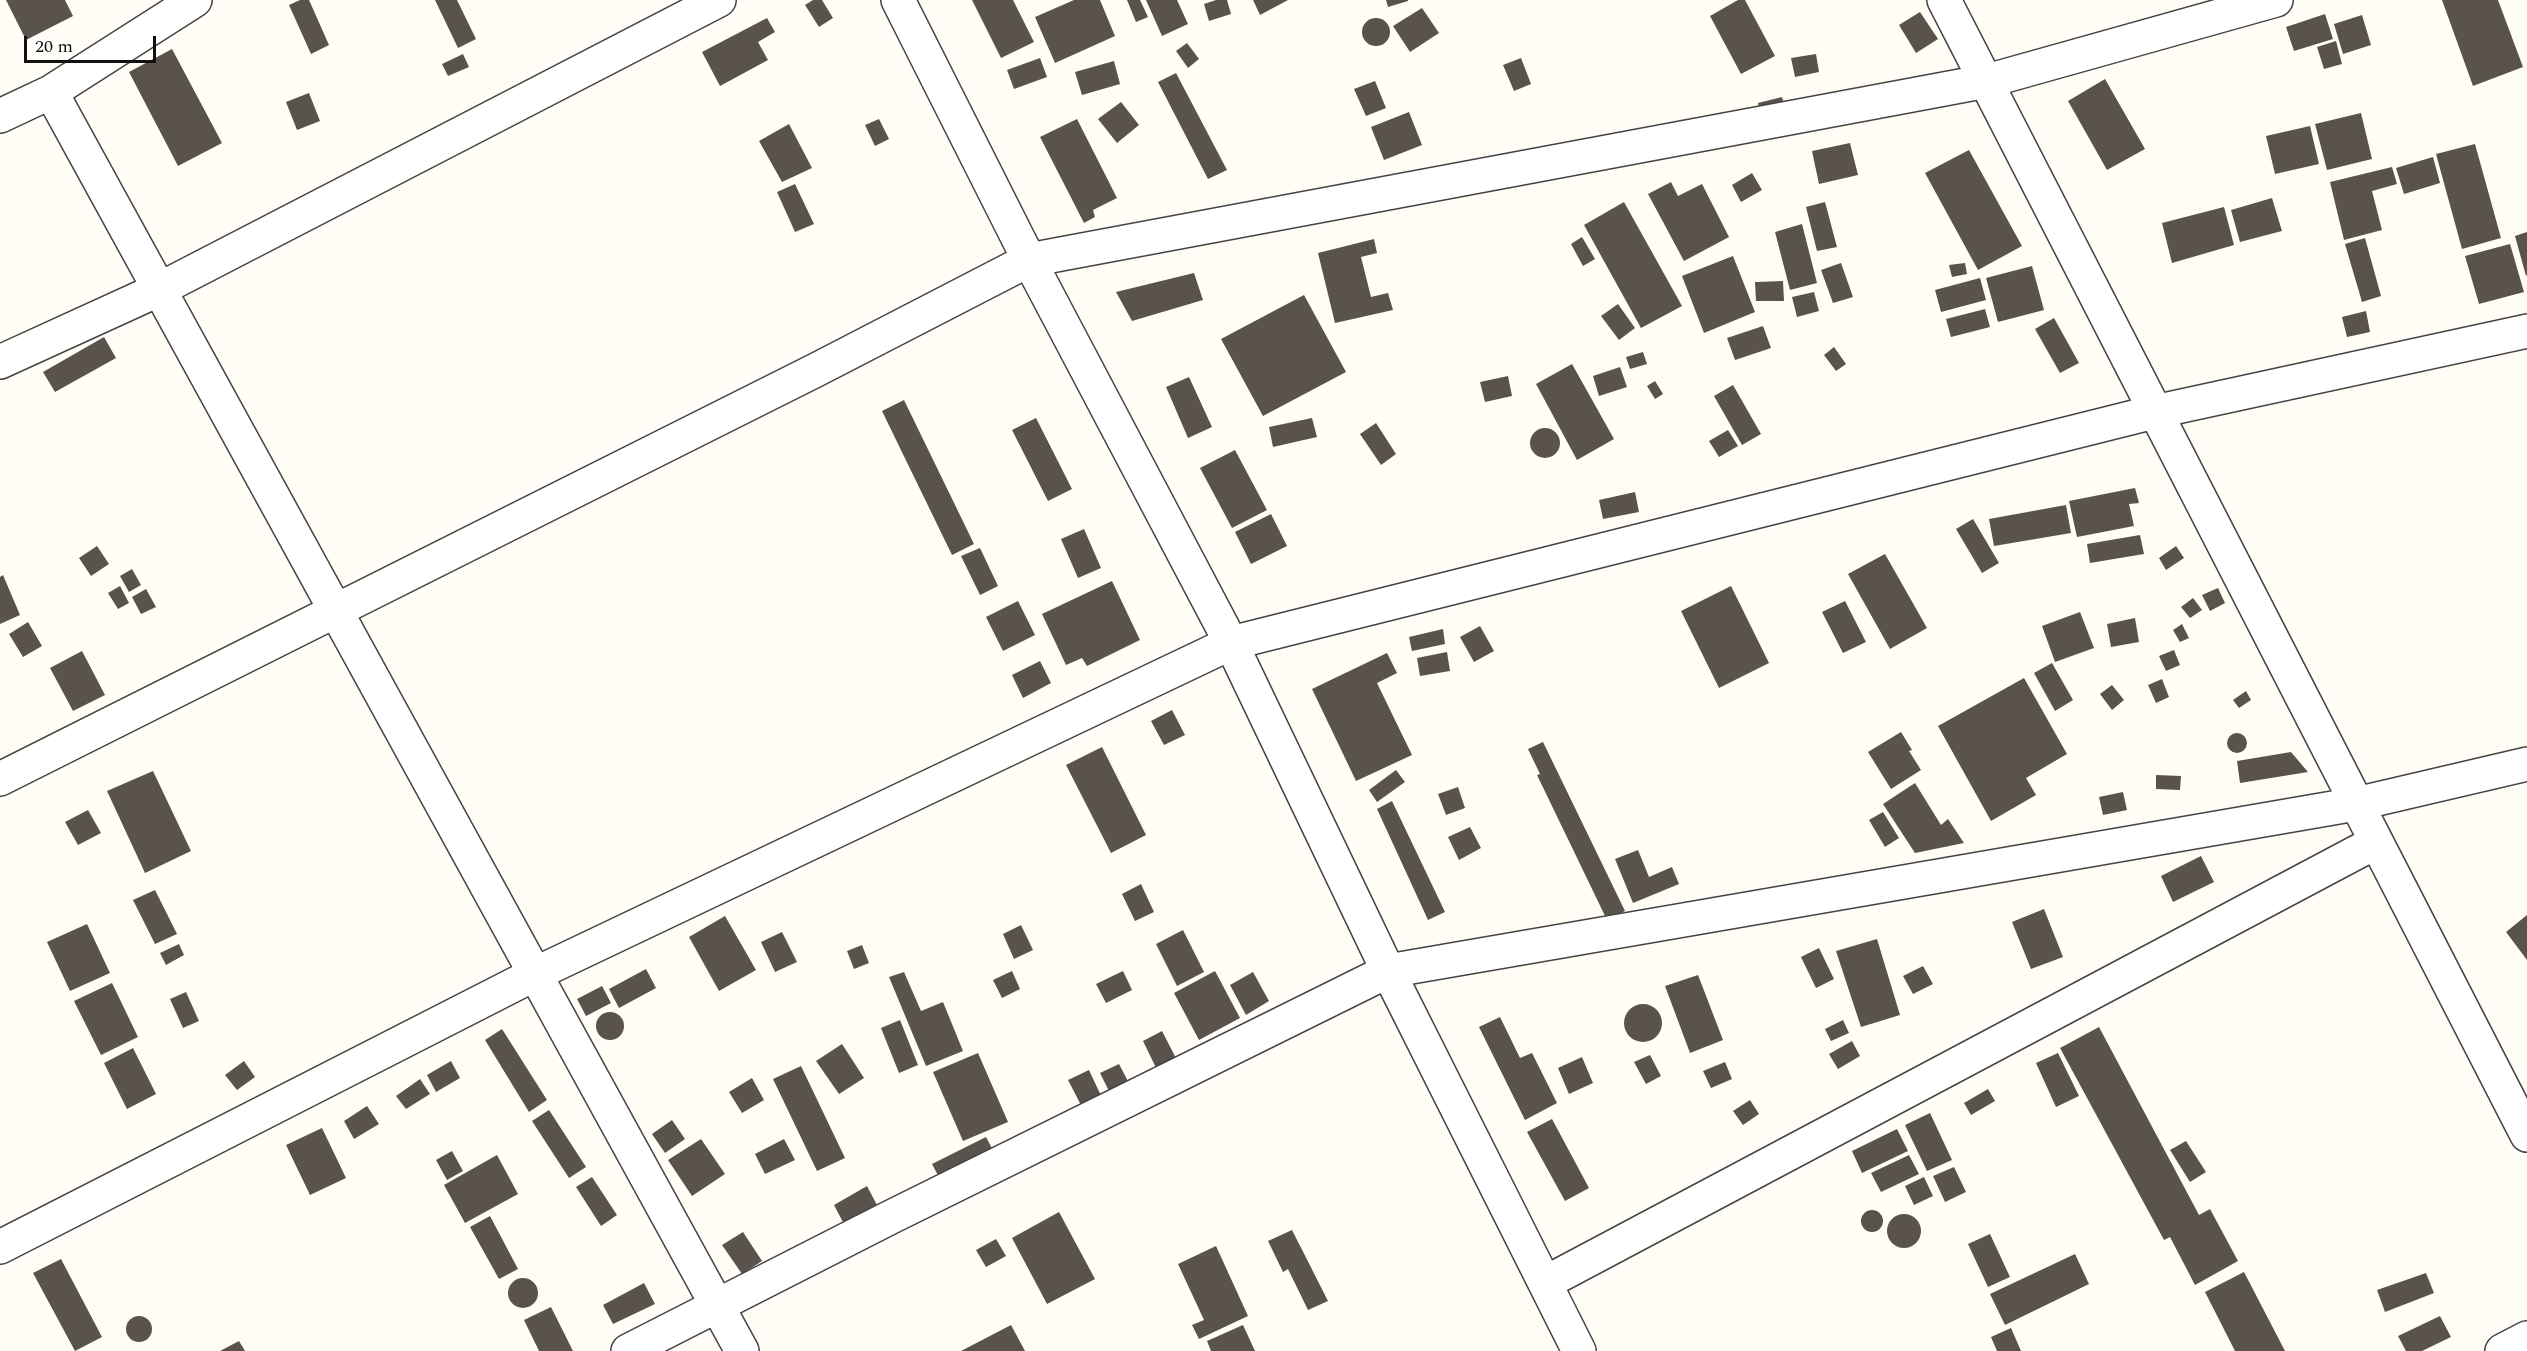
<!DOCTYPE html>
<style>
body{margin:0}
#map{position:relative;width:2527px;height:1351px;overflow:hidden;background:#fffdf5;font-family:Spectral,serif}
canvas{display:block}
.scale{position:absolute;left:24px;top:36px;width:132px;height:27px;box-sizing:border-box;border:3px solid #111;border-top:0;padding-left:8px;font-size:18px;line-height:21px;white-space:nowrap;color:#111;-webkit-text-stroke:4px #fff;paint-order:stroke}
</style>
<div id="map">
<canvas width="2527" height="1351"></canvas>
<div class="scale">20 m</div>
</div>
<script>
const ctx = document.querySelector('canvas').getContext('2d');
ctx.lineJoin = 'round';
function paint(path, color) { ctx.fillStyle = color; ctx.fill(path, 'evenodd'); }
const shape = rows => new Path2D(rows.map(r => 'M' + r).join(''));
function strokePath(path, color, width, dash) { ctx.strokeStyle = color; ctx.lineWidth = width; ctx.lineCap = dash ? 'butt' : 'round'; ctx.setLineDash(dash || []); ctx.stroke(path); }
paint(shape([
 [6,0,65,0,73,16,26,40],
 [300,0,309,0,329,45,311,54,289,5],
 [435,0,457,0,476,39,458,48],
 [813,0,822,0,833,18,819,27,805,5],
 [972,0,1013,0,1034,42,1001,58],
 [1074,0,1100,0,1115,36,1055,63,1035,17],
 [1127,0,1140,0,1148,17,1136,22],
 [1146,0,1177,0,1188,24,1162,36],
 [1216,0,1227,0,1231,14,1209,21,1204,4],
 [1253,0,1288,0,1260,15],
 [1386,0,1408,0,1408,1,1388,7],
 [1738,0,1745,0,1775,56,1741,74,1710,16],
 [2442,0,2498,0,2523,67,2473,86],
 [1422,8,1439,33,1410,52,1393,26],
 [1920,12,1938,39,1916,53,1899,25],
 [2325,14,2333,39,2294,51,2286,27],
 [2362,15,2371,45,2343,54,2334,24],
 [767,18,775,32,758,42,768,60,720,86,702,52],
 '1362 32a14 14 0 1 1 28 0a14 14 0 1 1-28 0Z',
 [2336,41,2342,64,2324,69,2317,47],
 [1187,43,1199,59,1188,68,1176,51],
 [172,49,222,143,178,166,129,72],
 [463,54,469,67,448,76,442,64],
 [1816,54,1819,72,1795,77,1791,58],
 [1040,58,1047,77,1014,89,1007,70],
 [1521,58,1531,84,1514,91,1503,65],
 [1114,61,1120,84,1082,95,1075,72],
 [1176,73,1227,170,1208,179,1158,82],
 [2105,79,2145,149,2107,170,2068,101],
 [1375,81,1386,108,1366,116,1354,89],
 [309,93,320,121,297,130,286,102],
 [1782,97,1786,112,1761,118,1758,103],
 [1121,102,1139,125,1117,143,1098,119],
 [1409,112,1422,145,1384,160,1371,127],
 [2361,113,2372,159,2327,170,2315,124],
 [879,119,889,139,875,146,865,125],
 [1077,119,1117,198,1093,210,1095,217,1084,223,1040,137],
 [789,124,812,168,782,182,759,141],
 [2310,126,2319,164,2275,174,2266,136],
 [1850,143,1858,175,1819,184,1812,151],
 [2475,144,2501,238,2462,249,2436,154],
 [1969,150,2022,246,1978,270,1925,173],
 [2433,157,2440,183,2404,194,2396,168],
 [2392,167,2397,184,2372,191,2382,230,2344,240,2330,182],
 [1752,173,1762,190,1741,202,1732,185],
 [1671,182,1678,196,1702,184,1729,237,1684,261,1648,194],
 [795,184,814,224,795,232,777,192],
 [2272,198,2282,231,2240,242,2231,210],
 [1624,202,1682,306,1641,328,1584,225],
 [1825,202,1837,247,1817,251,1806,207],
 [2224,207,2234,245,2172,263,2162,223],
 [1802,224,1817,283,1790,290,1775,232],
 [2527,232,2527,275,2526,276,2515,236],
 [1582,237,1595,259,1583,266,1571,244],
 [2365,238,2381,296,2362,302,2345,244],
 [1374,239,1377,253,1361,257,1371,297,1388,293,1393,310,1335,323,1318,253],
 [2510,244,2524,292,2479,304,2465,256],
 [1733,256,1755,312,1704,333,1682,276],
 [1841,263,1853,297,1833,303,1821,270],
 [1965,263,1967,274,1952,277,1949,265],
 [2032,266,2044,310,1998,322,1986,278],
 [1194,273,1203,300,1132,321,1116,292],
 [1980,278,1986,300,1941,312,1935,290],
 [1783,281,1784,301,1756,301,1755,282],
 [1814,292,1819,311,1797,317,1792,297],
 [1304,295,1346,372,1263,416,1221,339],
 [1618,304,1635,328,1619,340,1601,316],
 [1985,309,1990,327,1951,337,1946,319],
 [2366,311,2370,332,2347,337,2342,317],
 [2054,318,2079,363,2060,373,2035,329],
 [1763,326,1771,348,1735,360,1727,338],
 [104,337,116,358,55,392,43,372],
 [1834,347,1846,364,1836,371,1824,355],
 [1643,352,1647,364,1630,369,1626,357],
 [1572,364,1614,439,1577,460,1536,384],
 [1620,367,1627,387,1599,396,1593,376],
 [1508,376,1512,396,1485,402,1480,382],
 [1189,377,1212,427,1188,438,1166,387],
 [1655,381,1663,394,1655,399,1647,386],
 [1733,385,1761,434,1742,445,1714,396],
 [904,400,974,544,952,555,882,411],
 [1036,418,1072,489,1048,501,1012,430],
 [1312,418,1317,437,1273,447,1269,427],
 [1376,423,1396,454,1381,465,1360,434],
 '1530 443a15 15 0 1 1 30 0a15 15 0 1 1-30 0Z',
 [1728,430,1738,446,1719,457,1709,441],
 [1235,450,1267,510,1232,528,1200,468],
 [2135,488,2139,503,2129,504,2134,526,2077,537,2069,501],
 [1635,492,1639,512,1603,519,1599,500],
 [2066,505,2071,533,1994,546,1989,519],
 [1271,514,1287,546,1251,564,1235,532],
 [1973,519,1999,563,1982,573,1956,529],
 [1084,529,1101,568,1078,578,1061,539],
 [2140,535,2144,554,2090,563,2087,544],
 [97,546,109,564,91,576,79,558],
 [2176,546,2184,558,2166,570,2159,558],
 [980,548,998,586,980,595,961,556],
 [1885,554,1927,628,1890,649,1848,574],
 [132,569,141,585,129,592,120,576],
 [3,575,20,615,0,624,0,577],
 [1112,581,1140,640,1087,666,1082,658,1066,665,1042,614],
 [120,586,129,603,118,609,108,593],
 [1731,586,1769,663,1719,688,1681,611],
 [2218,588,2225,603,2210,611,2202,595],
 [146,589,156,607,141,614,132,597],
 [2193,598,2202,610,2190,618,2181,607],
 [1018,601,1035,635,1003,651,986,617],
 [1845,601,1866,642,1843,653,1822,612],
 [2080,612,2094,648,2055,662,2042,626],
 [2135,618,2139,642,2111,647,2107,624],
 [28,622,42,646,23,657,9,634],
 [2182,624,2189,638,2180,642,2173,630],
 [1480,626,1494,651,1474,662,1460,637],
 [1443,629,1445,644,1412,651,1409,637],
 [2174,650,2180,665,2166,671,2159,656],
 [82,651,105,695,73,711,50,668],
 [1447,652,1450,671,1420,676,1417,658],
 [1387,653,1397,673,1377,683,1412,755,1356,781,1312,689],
 [1040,661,1051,683,1023,698,1012,675],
 [2052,663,2073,700,2055,711,2034,673],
 [2024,678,2067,754,2026,778,2036,795,1991,821,1938,726],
 [2162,679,2169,697,2156,703,2148,685],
 [2112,685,2124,700,2112,710,2100,694],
 [2246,691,2251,700,2239,708,2233,700],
 [1172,710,1185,735,1164,745,1151,721],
 [1901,732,1912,750,1909,751,1921,770,1891,789,1868,752],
 '2227 743a10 10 0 1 1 20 0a10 10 0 1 1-20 0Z',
 [1543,742,1625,911,1607,920,1537,775,1540,774,1528,749],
 [1102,747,1146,835,1111,853,1066,765],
 [2291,752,2308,772,2240,783,2237,761],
 [1396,770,1405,782,1377,802,1369,790],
 [153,771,191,851,145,873,107,791],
 [2156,775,2181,776,2180,790,2156,789],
 [1915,783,1941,825,1948,819,1964,843,1915,853,1883,804],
 [1458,787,1465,808,1446,815,1438,794],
 [2123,792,2127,810,2103,815,2099,797],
 [1392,801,1445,912,1428,920,1377,809],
 [88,810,101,833,78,845,65,822],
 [1883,812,1899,838,1885,847,1869,820],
 [1470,827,1481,848,1459,860,1448,837],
 [1638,850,1649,877,1672,867,1679,884,1633,903,1615,859],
 [2201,856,2214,882,2173,902,2161,876],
 [1141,884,1154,912,1135,921,1122,894],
 [155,890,177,934,155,944,133,900],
 [2044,909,2063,957,2031,969,2012,922],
 [2527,915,2527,960,2506,932],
 [725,916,756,970,719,991,689,937],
 [87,924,110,973,70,991,47,942],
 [1021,925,1033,950,1014,959,1003,934],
 [1183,930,1204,972,1177,986,1156,944],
 [782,932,797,962,775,972,761,942],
 [1877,939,1900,1015,1861,1027,1836,951],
 [179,944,184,955,166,965,160,953],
 [862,945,869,963,854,969,847,951],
 [1819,948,1834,979,1816,988,1801,957],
 [1923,966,1933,984,1913,994,1903,976],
 [646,969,656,988,619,1008,609,989],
 [1012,971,1020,989,1002,998,993,980],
 [1123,971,1132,990,1106,1003,1096,984],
 [1215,971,1240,1018,1199,1040,1174,993],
 [904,972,921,1011,943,1002,963,1051,926,1066,889,977],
 [1253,972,1269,1001,1246,1015,1230,985],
 [1698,975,1723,1040,1690,1053,1665,986],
 [112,983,138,1037,101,1055,74,1001],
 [602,986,611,1003,586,1016,577,999],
 [186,992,199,1021,183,1028,170,999],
 '1624 1023a19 19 0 1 1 38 0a19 19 0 1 1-38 0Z',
 '596 1026a14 14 0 1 1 28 0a14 14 0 1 1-28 0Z',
 [1500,1017,1520,1058,1532,1053,1557,1103,1525,1120,1479,1027],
 [900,1020,918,1065,899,1073,881,1028],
 [1843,1020,1849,1033,1831,1041,1825,1029],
 [2099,1027,2199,1215,2210,1209,2238,1261,2195,1285,2170,1237,2164,1240,2060,1048],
 [502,1029,547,1100,529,1112,485,1040],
 [1162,1031,1179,1064,1159,1074,1143,1041],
 [1852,1041,1860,1056,1838,1069,1829,1054],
 [842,1044,864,1078,839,1094,816,1061],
 [133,1048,156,1094,127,1109,104,1063],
 [978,1053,1008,1122,963,1141,933,1072],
 [2058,1053,2079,1096,2056,1107,2036,1063],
 [1650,1055,1661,1076,1646,1084,1634,1062],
 [1582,1057,1593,1083,1569,1094,1558,1068],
 [244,1061,255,1077,237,1090,225,1075],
 [451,1061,460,1078,436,1092,427,1075],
 [1725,1062,1732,1079,1711,1088,1703,1071],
 [1119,1064,1133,1091,1114,1101,1100,1073],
 [801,1066,845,1158,817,1171,773,1079],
 [1089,1070,1103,1100,1083,1109,1068,1080],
 [752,1078,764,1100,742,1113,729,1092],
 [420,1079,430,1094,406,1109,396,1096],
 [1988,1089,1995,1101,1971,1115,1964,1103],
 [1750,1100,1759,1114,1743,1125,1733,1111],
 [367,1106,379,1124,354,1139,344,1121],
 [549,1110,586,1167,569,1178,532,1121],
 [1930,1113,1952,1160,1927,1171,1905,1125],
 [1552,1119,1589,1188,1565,1201,1527,1132],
 [672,1120,685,1139,665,1153,652,1134],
 [322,1128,346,1178,310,1195,286,1145],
 [1897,1129,1908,1151,1862,1173,1852,1151],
 [986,1137,995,1154,941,1181,932,1164],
 [701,1139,725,1174,692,1196,668,1160],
 [784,1139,795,1160,765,1174,755,1154],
 [2186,1141,2206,1172,2190,1182,2170,1150],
 [452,1151,463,1171,447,1180,436,1160],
 [497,1155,518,1194,465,1223,444,1185],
 [1909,1155,1919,1174,1881,1192,1871,1173],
 [1954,1167,1966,1192,1945,1202,1933,1176],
 [592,1177,617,1215,601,1226,576,1187],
 [1924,1177,1933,1196,1914,1205,1905,1186],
 [867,1186,878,1207,845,1226,834,1205],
 '1861 1221a11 11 0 1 1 22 0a11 11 0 1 1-22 0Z',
 [1059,1212,1095,1279,1047,1304,1012,1238],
 '1887 1231a17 17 0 1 1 34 0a17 17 0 1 1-34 0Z',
 [490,1216,518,1269,499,1279,470,1227],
 [1292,1230,1328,1301,1308,1310,1288,1269,1283,1272,1268,1241],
 [743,1232,762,1261,742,1274,722,1245],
 [1990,1234,2010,1277,1988,1287,1968,1244],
 [996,1239,1006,1256,986,1267,976,1250],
 [1216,1246,1248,1316,1199,1339,1192,1325,1204,1320,1178,1264],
 [2075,1254,2089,1284,2005,1325,1990,1294],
 [61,1259,102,1337,75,1351,33,1273],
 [2244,1272,2285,1351,2235,1351,2205,1292],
 [2426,1273,2434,1293,2385,1312,2377,1290],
 '508 1293a15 15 0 1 1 30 0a15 15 0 1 1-30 0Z',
 [644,1283,655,1304,613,1324,603,1305],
 [551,1307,573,1351,539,1351,524,1320],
 '126 1329a13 13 0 1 1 26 0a13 13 0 1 1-26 0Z',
 [2440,1316,2451,1337,2422,1351,2406,1351,2398,1336],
 [1011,1325,1025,1351,961,1351],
 [1243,1325,1255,1351,1211,1351,1207,1341],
 [2011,1328,2021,1351,1997,1351,1991,1337],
 [239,1341,245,1351,220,1351]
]), '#5a524d');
const street = shape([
 [898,0,1029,260,1231,643,1388,971,1579,1351],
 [1944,0,2527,1135],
 [51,92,742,1351],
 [0,116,51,92,195,0],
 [0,362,160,289,719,0],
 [0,779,816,370,1029,260,1987,81,2276,0],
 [0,1247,535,974,1231,643,2154,412,2527,331],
 [1545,1283,2376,842],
 [628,1351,891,1217,1388,971,2356,804,2527,764],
 [2502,1351,2527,1338]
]);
strokePath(street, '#444', 36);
strokePath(street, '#fff', 33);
</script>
